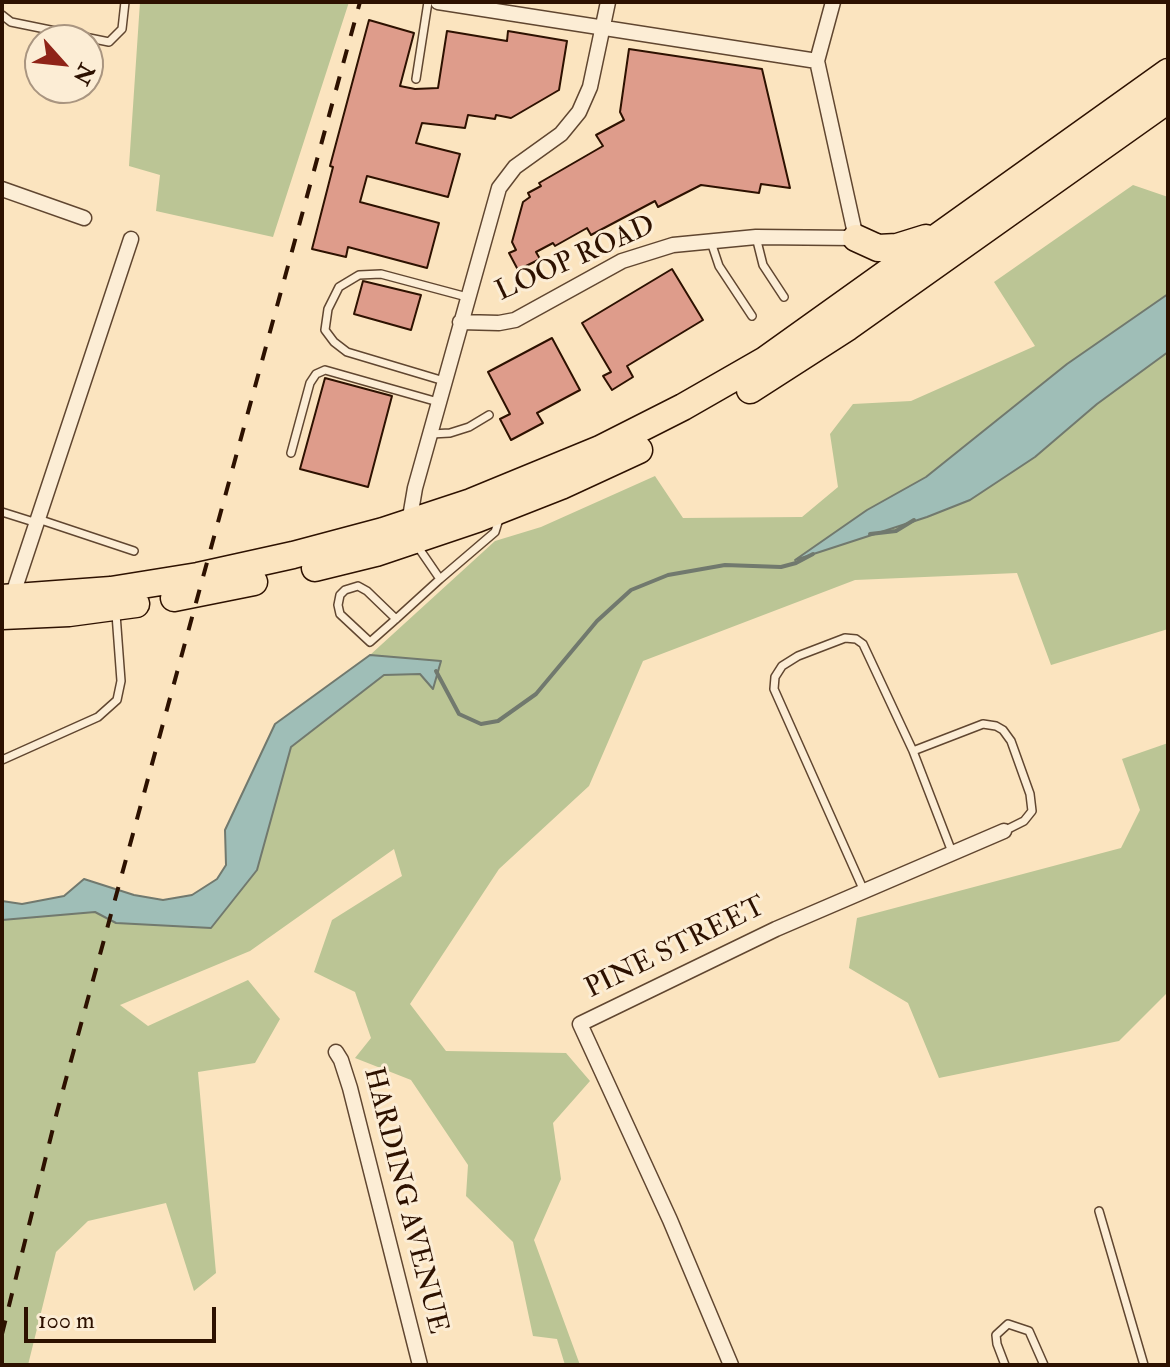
<!DOCTYPE html>
<style>
body{margin:0}
#map{position:relative;width:1170px;height:1367px;overflow:hidden;background:#fbe4bf;font-family:"IM FELL Double Pica",serif}
canvas{display:block}
.frame{position:absolute;inset:0;border:4px solid #2d1100;pointer-events:none}
.north{position:absolute;left:24px;top:24px;width:80px;height:80px;box-sizing:border-box;background:#fcedd5;border:2px solid #a99580;border-radius:50%;rotate:117deg;font-size:22px;font-weight:700;line-height:32px;text-align:center;color:#2d1100}
.north::after{content:'';display:block;margin:auto;width:28px;height:36px;background:#8f2418;clip-path:polygon(50% 0,100% 100%,50% 72%,0 100%)}
.scale{position:absolute;left:24px;top:1307px;width:192px;height:36px;box-sizing:border-box;border:4px solid #2d1100;border-top:0;padding-left:10px;font-size:24px;line-height:28px;white-space:nowrap;color:#2d1100;-webkit-text-stroke:6px #fcedd5;paint-order:stroke}
</style>
<div id="map">
<canvas width="1170" height="1367"></canvas>
<div class="frame"></div>
<div class="north">N</div>
<div class="scale">100 m</div>
</div>
<script>
const ctx = document.querySelector('canvas').getContext('2d');
ctx.lineJoin = 'round';
function paint(path, color) { ctx.fillStyle = color; ctx.fill(path, 'evenodd'); }
const shape = rows => new Path2D(rows.map(r => 'M' + r).join(''));
function strokePath(path, color, width, dash) { ctx.strokeStyle = color; ctx.lineWidth = width; ctx.lineCap = dash ? 'butt' : 'round'; ctx.setLineDash(dash || []); ctx.stroke(path); }
function drawText(font, color, halo, rows, align = 'center') {
  ctx.font = font + ' "IM FELL Double Pica",serif'; ctx.lineWidth = 6; ctx.setLineDash([]); ctx.textBaseline = 'middle'; ctx.strokeStyle = halo; ctx.fillStyle = color; for (const [text, x, y, turn = 0] of rows) {
    ctx.save(); ctx.translate(x, y); ctx.rotate((+turn || 0) * Math.PI / 180); ctx.textAlign = isNaN(turn) ? turn : align; if (halo) ctx.strokeText(text, 0, 0); ctx.fillText(text, 0, 0); ctx.restore();
  }
}
paint(shape([
 [140,2,349,2,273,237,156,211,160,175,129,166],
 [1133,185,1168,197,1168,629,1051,665,1017,573,855,580,643,661,589,786,499,869,410,1004,446,1051,566,1053,590,1081,553,1123,561,1179,534,1240,580,1365,565,1365,557,1339,533,1336,513,1242,466,1196,468,1165,411,1080,355,1058,371,1038,355,992,314,972,332,920,402,876,394,849,250,951,120,1005,148,1026,248,980,280,1019,255,1063,198,1072,216,1273,194,1291,166,1203,88,1221,56,1252,28,1365,2,1365,2,920,95,912,116,923,211,927,257,870,291,747,384,675,420,674,432,688,441,661,370,655,495,541,541,527,655,476,683,518,802,517,838,487,830,434,853,404,911,401,1035,346,994,282],
 [1168,743,1168,992,1119,1041,939,1078,908,1003,849,968,857,918,1121,848,1140,810,1122,759]
]), '#bbc595');
const water = shape([
 [1168,294,1168,352,1097,404,1035,457,970,500,927,517,795,560,867,510,926,477,1067,364,1168,294],
 [370,655,441,661,433,689,420,674,384,675,291,747,257,870,211,928,116,923,95,912,2,920,2,901,22,904,64,896,84,879,134,895,163,900,192,895,217,879,226,865,225,830,275,724,370,655]
]);
paint(water, '#9fbeb7');
strokePath(water, '#71796e', 2);
strokePath(shape([
 [870,534,896,531,914,520],
 [436,671,459,714,481,724,498,721,536,694,597,621,631,590,668,575,725,565,781,567,796,563,813,554]
]), '#71796e', 4);
const building = shape([
 [369,20,414,33,400,86,415,89,438,88,447,31,507,41,508,31,567,41,559,90,511,118,496,115,495,119,468,115,465,128,422,123,416,143,460,154,448,197,367,176,360,202,439,223,427,268,348,247,346,257,312,249,333,167,330,166,369,20],
 [629,49,762,69,790,188,761,184,759,193,701,185,658,207,655,201,591,235,587,228,555,246,553,243,536,252,540,259,518,270,509,253,516,250,512,242,523,202,530,197,528,193,541,186,539,183,603,146,596,135,624,120,620,112,629,49],
 [672,269,703,320,627,366,633,377,612,390,603,376,611,372,582,323,672,269],
 [363,281,421,295,411,330,354,314,363,281],
 [552,338,580,390,537,413,543,423,511,440,500,419,510,414,488,372,552,338],
 [325,378,392,396,368,487,300,469,325,378]
]);
paint(building, '#de9c8b');
strokePath(building, '#2d1100', 2);
const lane = shape([
 [2,15,11,22,109,42,122,29,125,2],
 [416,79,428,2],
 [756,237,763,265,784,297],
 [711,242,719,266,752,316],
 [444,381,347,352,334,342,325,330,328,309,339,287,359,275,381,274,467,297],
 [431,434,450,433,469,427,489,415],
 [291,453,310,383,316,374,325,370,438,402],
 [2,512,37,523],
 [38,519,134,551],
 [416,544,440,579,495,532,500,516],
 [396,619,367,591,358,586,345,590,340,595,338,605,340,614,370,642,396,619,440,579],
 [913,751,983,724,996,726,1003,730,1011,741,1030,794,1032,811,1024,821,1004,831],
 [2,760,98,717,117,700,121,681,116,614],
 [864,891,774,689,775,677,782,666,798,656,845,638,856,639,863,644,913,751,952,852],
 [1099,1211,1144,1365],
 [1005,1365,997,1344,996,1335,1008,1324,1029,1331,1044,1365]
]);
const street = shape([
 [438,2,817,61],
 [2,189,84,218],
 [460,322,499,323,515,320,622,261,673,245,756,237,856,238,817,61,833,2],
 [409,523,415,488,499,188,515,167,561,134,579,112,590,87,608,2],
 [12,597,131,239],
 [336,1052,341,1060,350,1088,420,1365],
 [731,1365,670,1220,580,1024,776,929,1004,831]
]);
const highway = shape([
 [856,238,878,248,897,247,926,238],
 [750,390,848,327,1168,100],
 [315,568,376,553,477,519,561,486,639,450],
 [2,598,111,590,198,576,293,555,383,531,471,502,600,449,683,407,765,360,1168,72],
 [174,598,254,582],
 [2,616,69,613,136,604]
]);
strokePath(lane, '#604630', 10);
strokePath(street, '#604630', 17);
strokePath(highway, '#2d1100', 29);
strokePath(lane, '#fcedd5', 7);
strokePath(street, '#fcedd5', 14);
strokePath(highway, '#fbe4bf', 26);
strokePath(shape([
 [2,1334,57,1112,360,2]
]), '#2d1100', 4, [14, 14]);
drawText('28px', '#2d1100', '#fcedd5', [
 ["LOOP ROAD",576,260,-24],
 ["PINE STREET",676,949,-26],
 ["HARDING AVENUE",404,1201,76]
]);
</script>
